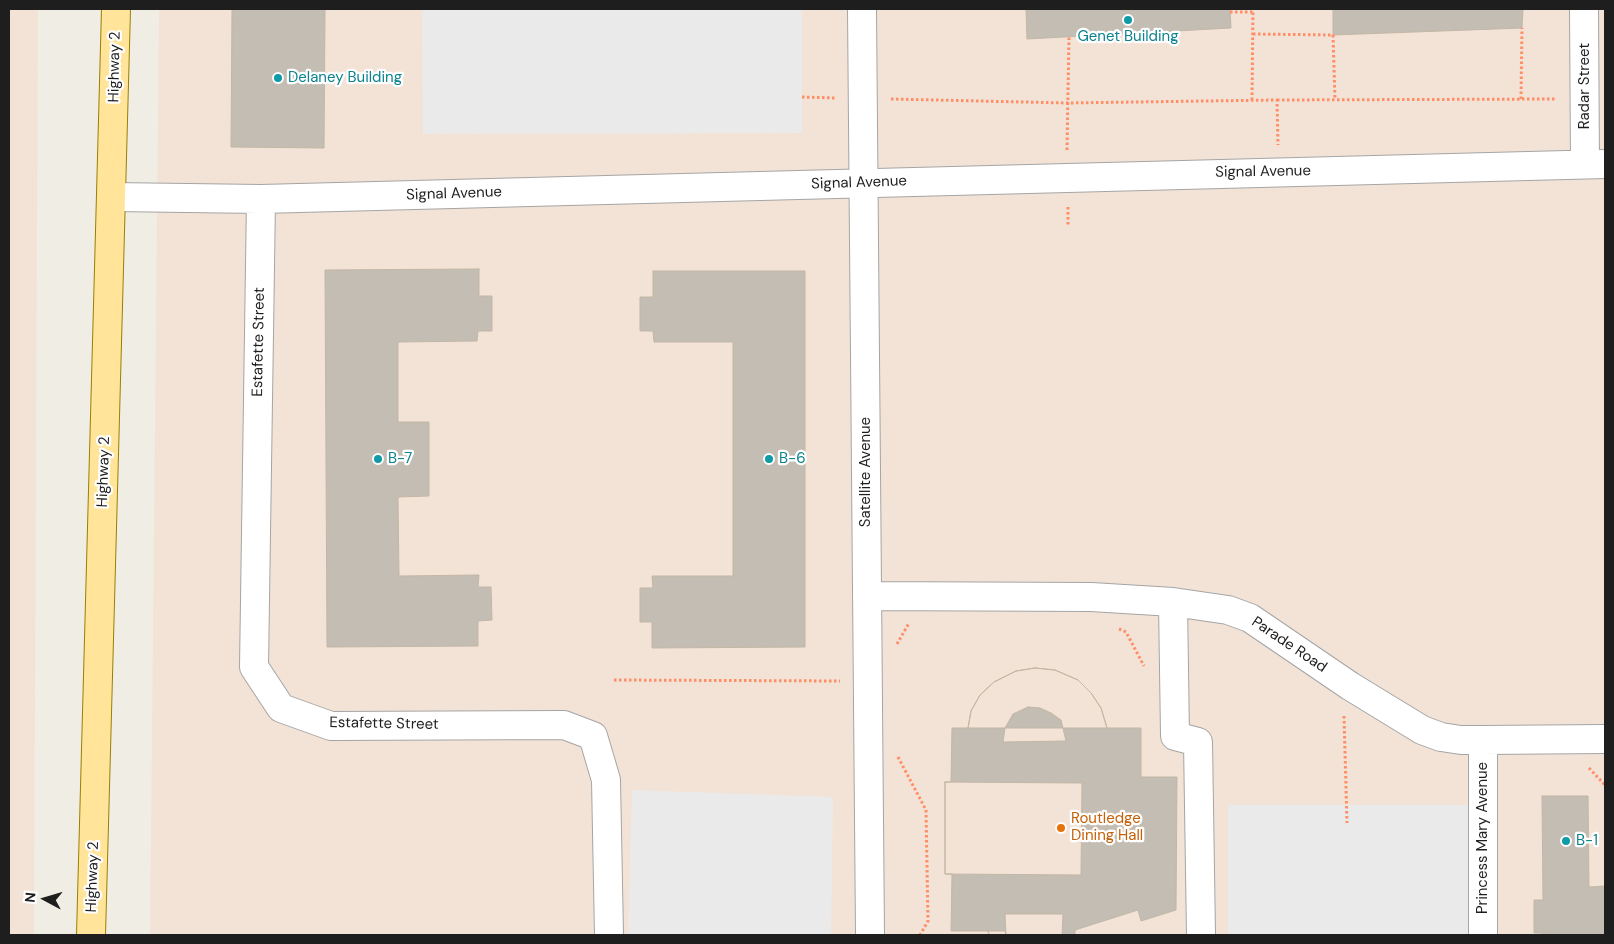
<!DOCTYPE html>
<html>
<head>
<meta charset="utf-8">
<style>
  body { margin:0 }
  #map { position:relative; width:1614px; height:944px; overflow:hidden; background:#f0eee4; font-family:"DM Sans",sans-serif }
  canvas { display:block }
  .frame { position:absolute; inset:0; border:10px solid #1e1e1e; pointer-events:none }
  .north { position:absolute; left:20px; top:874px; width:50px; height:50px; -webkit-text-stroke:4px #fff; paint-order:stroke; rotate:276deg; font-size:14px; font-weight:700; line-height:20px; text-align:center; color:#1e1e1e }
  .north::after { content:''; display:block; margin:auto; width:18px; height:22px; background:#1e1e1e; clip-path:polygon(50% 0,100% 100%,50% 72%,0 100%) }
</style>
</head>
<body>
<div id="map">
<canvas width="1614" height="944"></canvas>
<div class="frame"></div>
<div class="north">N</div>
</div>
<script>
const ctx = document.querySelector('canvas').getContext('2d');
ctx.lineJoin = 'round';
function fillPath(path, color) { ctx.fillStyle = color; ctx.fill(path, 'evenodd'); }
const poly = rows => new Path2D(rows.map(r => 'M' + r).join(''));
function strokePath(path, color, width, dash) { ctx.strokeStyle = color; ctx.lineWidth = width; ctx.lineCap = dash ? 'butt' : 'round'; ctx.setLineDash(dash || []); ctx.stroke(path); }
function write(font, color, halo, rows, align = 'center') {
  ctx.font = font + ' "DM Sans",sans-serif'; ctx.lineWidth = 4.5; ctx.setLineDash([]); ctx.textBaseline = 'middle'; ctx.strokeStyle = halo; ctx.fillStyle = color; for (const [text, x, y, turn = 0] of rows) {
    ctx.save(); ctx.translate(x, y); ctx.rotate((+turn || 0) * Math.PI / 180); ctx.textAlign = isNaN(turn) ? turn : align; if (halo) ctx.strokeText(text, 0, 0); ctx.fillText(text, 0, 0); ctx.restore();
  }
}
fillPath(poly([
  [9,9,38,9,34,935,9,935],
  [159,9,1605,9,1605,935,150,935]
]), '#f3e3d6');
fillPath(poly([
  [422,9,802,9,802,133,423,134],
  [632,790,833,797,831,935,628,935],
  [1228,805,1483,805,1483,935,1228,935]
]), '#eaeaea');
const building = poly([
  [232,9,325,9,324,148,231,147,232,9],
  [1026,9,1230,9,1231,28,1027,39,1026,9],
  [1333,9,1523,9,1522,28,1333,35,1333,9],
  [479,269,479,296,492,296,492,331,478,331,477,341,398,342,398,422,429,422,429,496,398,497,399,576,479,575,478,587,491,587,492,620,478,621,478,646,327,647,325,270,479,269],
  [653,271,805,271,805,647,652,648,652,622,640,622,640,588,653,588,652,576,733,576,733,342,654,342,653,331,640,331,640,297,653,297,653,271],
  [1035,668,1055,670,1078,680,1091,693,1101,708,1107,728,1141,728,1141,777,1177,777,1176,910,1141,921,1138,910,1075,930,1075,935,989,935,988,931,951,931,952,874,945,874,945,782,951,782,952,728,968,728,971,711,980,695,994,682,1016,671,1035,668],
  [1035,668,1055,670,1078,680,1091,693,1101,708,1107,728,968,728,971,711,980,695,994,682,1016,671,1035,668],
  [1028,707,1040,708,1051,713,1061,720,1066,741,1003,742,1005,728,1013,714,1028,707],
  [945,782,1082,783,1081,875,945,874,945,782],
  [1542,796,1588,796,1589,887,1605,886,1605,935,1542,935,1542,933,1534,933,1534,900,1543,900,1542,796],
  [1005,914,1063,914,1062,935,1006,935,1005,914],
  [988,931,1005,931,1006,935,989,935,988,931]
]);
fillPath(building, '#c4bdb3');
strokePath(building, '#c3b7a5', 1);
const minor = poly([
  [862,9,870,935],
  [1584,9,1585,164],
  [112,197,261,199,1605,164],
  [261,199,254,667,281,708,331,726,564,725,593,736,606,780,609,935],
  [867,596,1091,597,1173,602,1228,610,1250,618,1350,686,1422,730,1441,737,1461,740,1483,740,1605,739],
  [1173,602,1175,736,1198,742,1201,935],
  [1483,740,1483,935]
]);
const major = poly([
  [91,935,116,9]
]);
strokePath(minor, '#a5a5a5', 30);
strokePath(major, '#997f00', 30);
strokePath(poly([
  [1230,12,1253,12],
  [1253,34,1333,35,1335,100],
  [802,97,835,98],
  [891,99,1067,103,1277,100,1278,145],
  [1521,99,1522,28],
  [1252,100,1253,9],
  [1277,100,1556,99],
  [1067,150,1069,36],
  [1068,207,1068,226],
  [1119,629,1126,632,1144,666],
  [897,644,909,623],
  [614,680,840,681],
  [1344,716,1347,823],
  [898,757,926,810,928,921,920,935],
  [1589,768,1605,785]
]), '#ff8e66', 3, [2.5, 2.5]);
strokePath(minor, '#fff', 28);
strokePath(major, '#ffe49a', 28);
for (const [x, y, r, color] of [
  [1128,20,5,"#0f9aa8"],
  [278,78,5,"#0f9aa8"],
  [378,459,5,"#0f9aa8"],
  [769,459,5,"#0f9aa8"],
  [1061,828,5,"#e8710a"],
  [1566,841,5,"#0f9aa8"]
]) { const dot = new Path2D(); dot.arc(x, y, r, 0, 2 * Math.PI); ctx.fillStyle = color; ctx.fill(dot); strokePath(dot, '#fff', 2); }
write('15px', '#0d838f', '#fff', [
  ["Genet Building",1128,37,"center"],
  ["Delaney Building",288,78],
  ["B-7",388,459],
  ["B-6",779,459],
  ["B-1",1576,841]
], 'left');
write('15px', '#1e1e1e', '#fff', [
  ["Highway 2",115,67,-89],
  ["Radar Street",1585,86,-90],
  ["Signal Avenue",1263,172,-1],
  ["Signal Avenue",859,183,-2],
  ["Signal Avenue",454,194,-2],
  ["Estafette Street",259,342,-89],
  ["Highway 2",104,472,-88],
  ["Satellite Avenue",866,472,-90],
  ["Parade Road",1289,645,34],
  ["Estafette Street",384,724,1],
  ["Princess Mary Avenue",1483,838,-90],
  ["Highway 2",93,877,-88]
]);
write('15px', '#c56008', '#fff', [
  ["Routledge",1071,819],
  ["Dining Hall",1071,836]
], 'left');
</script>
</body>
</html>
